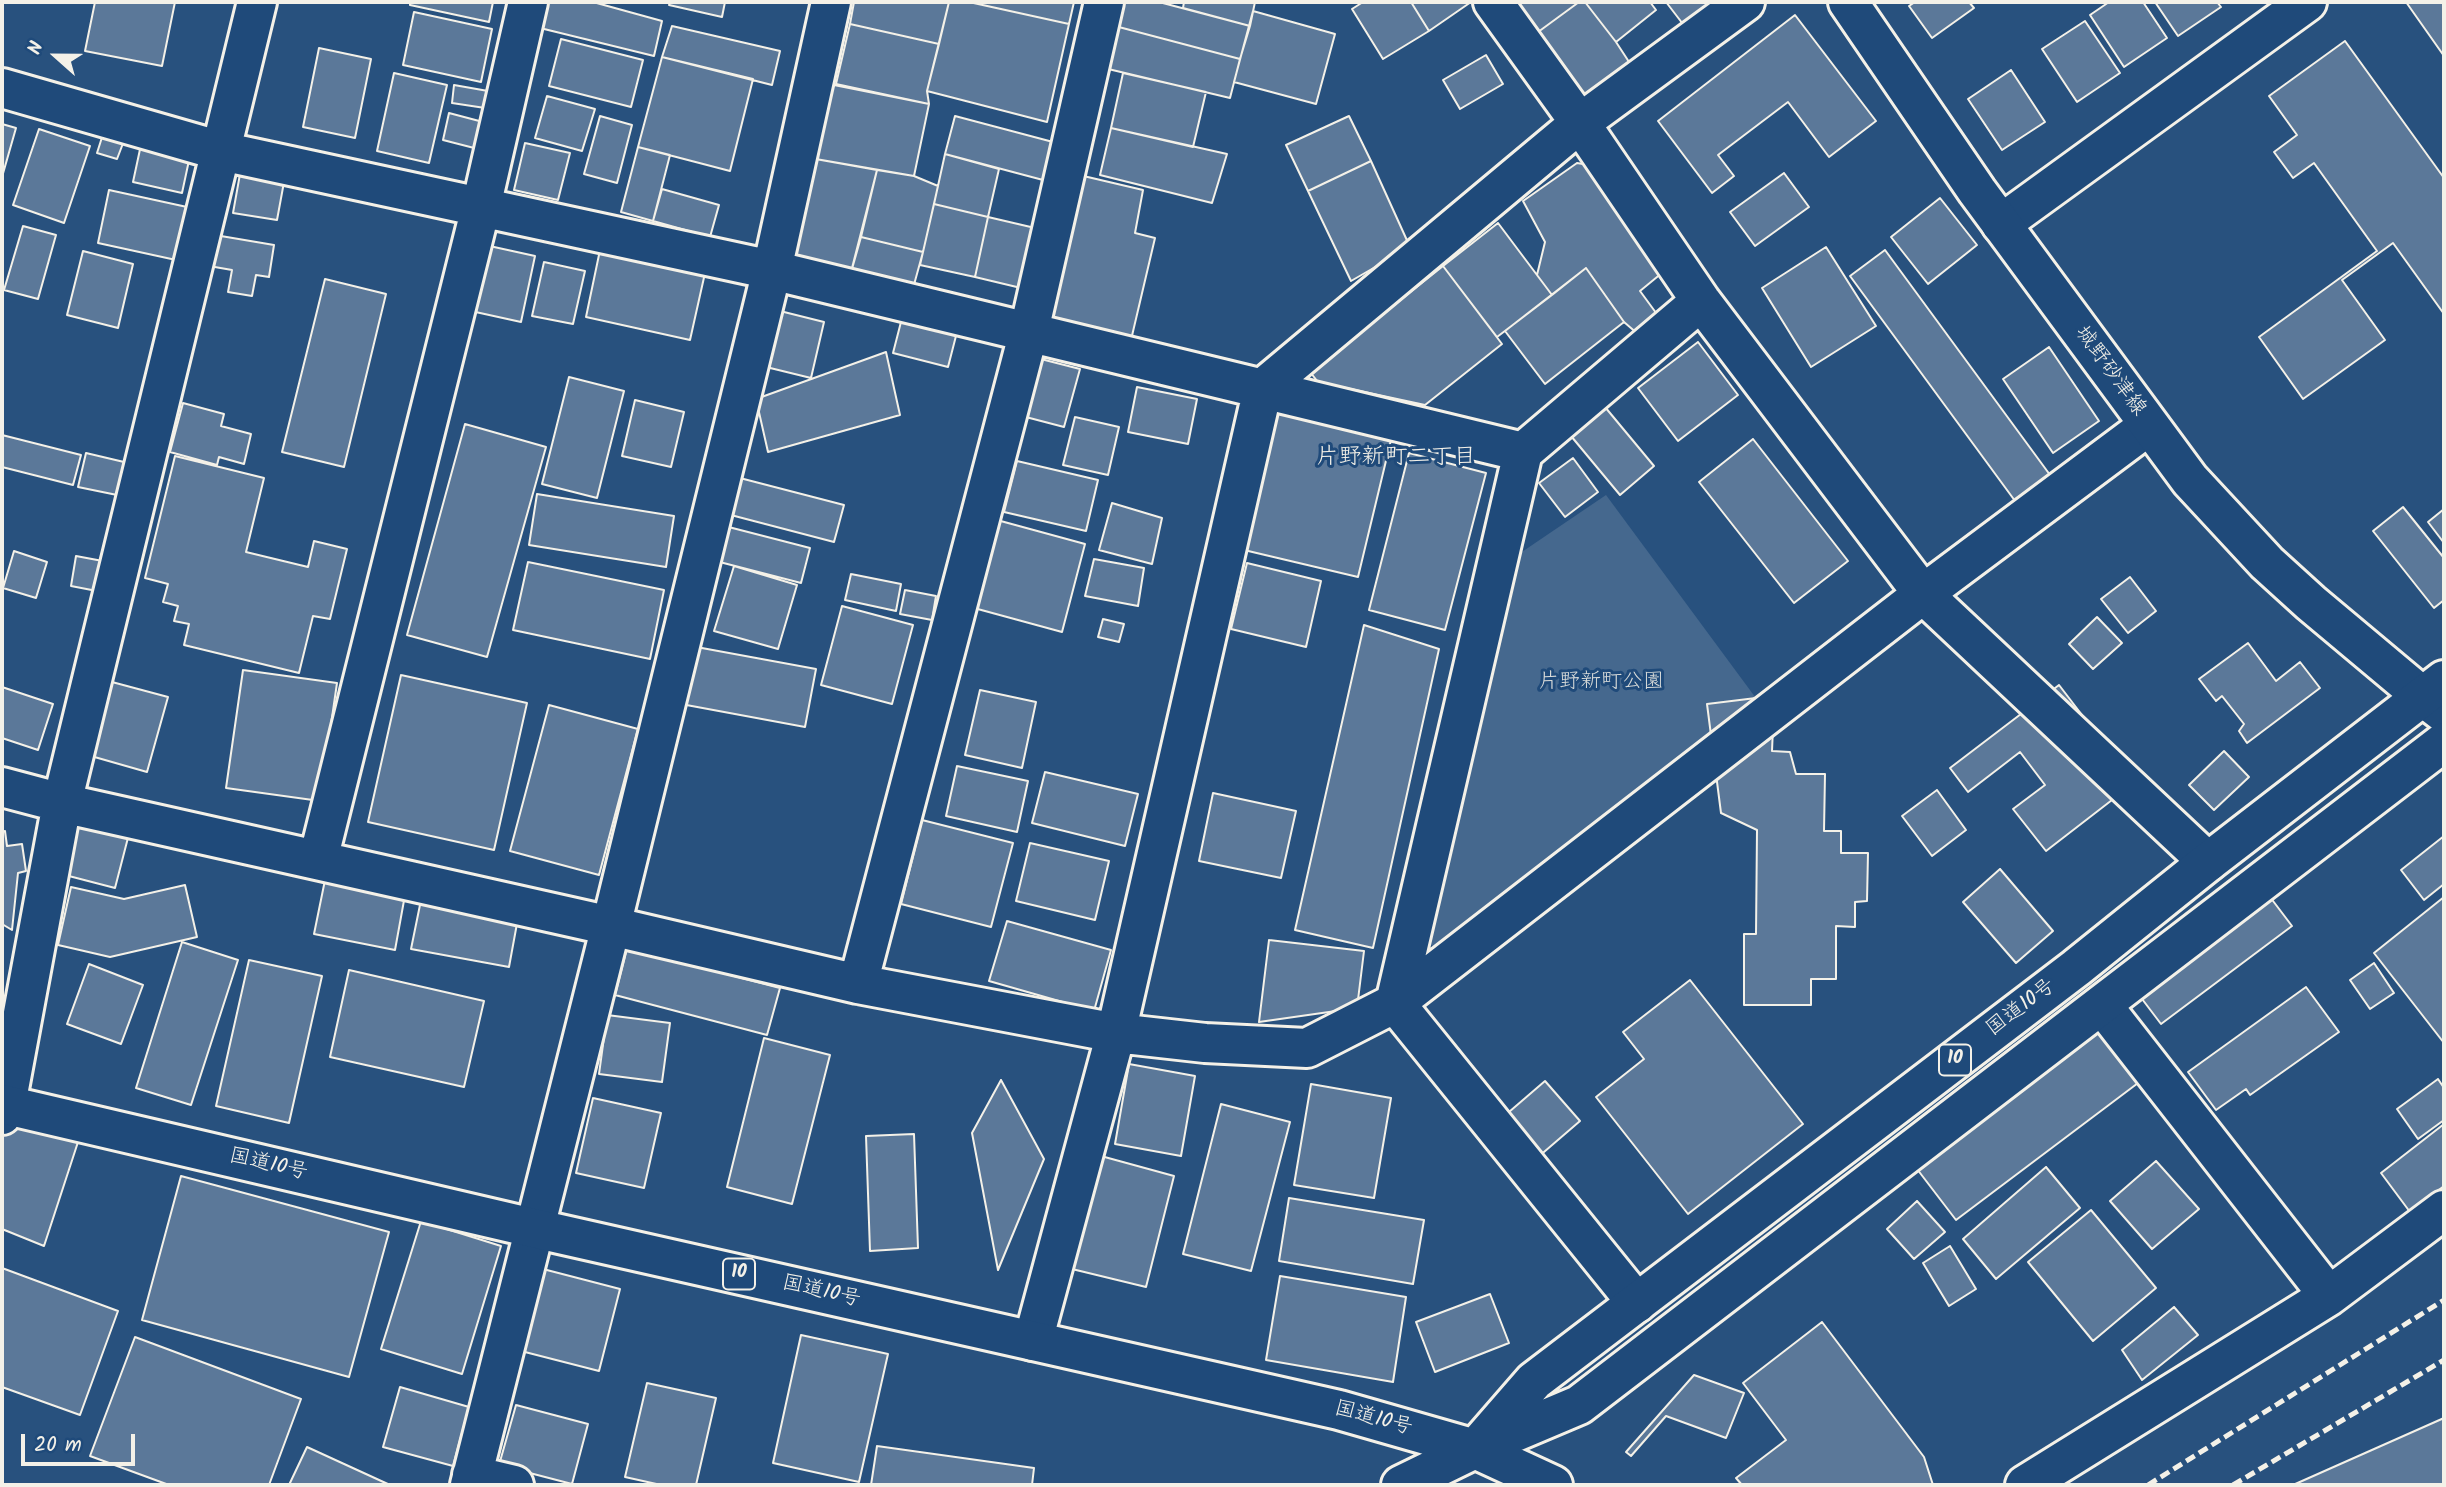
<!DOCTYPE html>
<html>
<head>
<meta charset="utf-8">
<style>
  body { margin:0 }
  #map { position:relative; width:2446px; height:1487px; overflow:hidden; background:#28517e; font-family:Kalam,sans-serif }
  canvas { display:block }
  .frame { position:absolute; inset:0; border:4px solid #f4f1e8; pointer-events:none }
  .north { position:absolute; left:21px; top:21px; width:70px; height:70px; -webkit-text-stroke:5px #1f4a7a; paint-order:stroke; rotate:291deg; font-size:19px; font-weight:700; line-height:28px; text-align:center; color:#f4f1e8 }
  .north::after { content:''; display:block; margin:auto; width:24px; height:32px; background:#f4f1e8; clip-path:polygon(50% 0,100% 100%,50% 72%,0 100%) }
  .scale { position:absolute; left:21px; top:1434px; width:114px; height:32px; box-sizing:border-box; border:4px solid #f4f1e8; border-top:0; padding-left:9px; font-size:21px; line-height:24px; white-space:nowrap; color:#f4f1e8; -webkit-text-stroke:5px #1f4a7a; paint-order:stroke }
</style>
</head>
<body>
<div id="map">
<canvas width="2446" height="1487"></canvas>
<div class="frame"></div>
<div class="north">N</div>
<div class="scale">20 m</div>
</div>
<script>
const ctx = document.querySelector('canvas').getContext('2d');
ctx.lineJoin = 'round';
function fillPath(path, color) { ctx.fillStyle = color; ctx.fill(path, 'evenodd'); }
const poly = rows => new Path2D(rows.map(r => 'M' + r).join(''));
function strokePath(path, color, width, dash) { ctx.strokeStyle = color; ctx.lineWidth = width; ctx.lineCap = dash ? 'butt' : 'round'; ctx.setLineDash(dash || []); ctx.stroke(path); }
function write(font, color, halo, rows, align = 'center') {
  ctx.font = font + ' Kalam,"Klee One",sans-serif'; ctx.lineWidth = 6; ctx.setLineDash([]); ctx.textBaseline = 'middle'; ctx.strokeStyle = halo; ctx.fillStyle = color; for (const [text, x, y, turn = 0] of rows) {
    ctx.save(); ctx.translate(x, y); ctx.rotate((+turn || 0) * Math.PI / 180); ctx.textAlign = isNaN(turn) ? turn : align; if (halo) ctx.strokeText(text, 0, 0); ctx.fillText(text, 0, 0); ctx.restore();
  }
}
fillPath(poly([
  [1606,495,1761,705,1440,951,1421,938,1513,558]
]), '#45688e');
const building = poly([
  [95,2,175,2,162,66,85,51,95,2],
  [410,2,493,2,489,22,410,5,410,2],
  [547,2,593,2,662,21,654,56,540,28,547,2],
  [670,2,725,2,722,17,669,5,670,2],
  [854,2,949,2,939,44,850,24,854,2],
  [949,2,969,2,1069,24,1047,122,927,91,949,2],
  [969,2,1074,2,1069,24,969,2],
  [1122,2,1159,2,1250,26,1240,59,1115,26,1122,2],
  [1184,2,1255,2,1250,26,1183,8,1184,2],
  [1363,2,1411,2,1429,31,1383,59,1352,9,1363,2],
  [1411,2,1471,2,1429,31,1411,2],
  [1511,2,1579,2,1534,35,1511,2],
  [1579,2,1585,2,1616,42,1633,68,1583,99,1534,35,1579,2],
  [1585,2,1650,2,1656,10,1616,42,1585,2],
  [1666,2,1719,2,1686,28,1666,2],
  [1915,2,1969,2,1974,8,1932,38,1909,6,1915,2],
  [2109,2,2143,2,2167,38,2124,67,2090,15,2109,2],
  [2155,2,2217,2,2221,7,2178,36,2155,2],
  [2406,2,2444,2,2444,56,2406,2],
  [1253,11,1335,34,1316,104,1234,82,1253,11],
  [414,12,492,29,481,82,403,65,414,12],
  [1795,15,1876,121,1829,157,1788,102,1718,155,1734,176,1712,193,1658,121,1795,15],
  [2085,21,2120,73,2077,102,2042,49,2085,21],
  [850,24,939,44,927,91,929,104,836,84,850,24],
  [672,26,780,51,772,85,662,57,672,26],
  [1115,26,1240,59,1230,98,1104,68,1115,26],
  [561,39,643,60,631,107,549,86,561,39],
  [2345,41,2444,178,2444,314,2393,243,2342,280,2385,340,2303,399,2259,337,2377,251,2314,163,2293,178,2274,152,2297,135,2269,96,2345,41],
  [319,48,371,59,355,138,303,127,319,48],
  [1486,55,1503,84,1460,109,1443,80,1486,55],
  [662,57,753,79,730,171,638,147,662,57],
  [2011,70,2045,122,2002,150,1968,99,2011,70],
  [394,73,447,85,429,163,377,151,394,73],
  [1123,73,1206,92,1193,147,1111,128,1123,73],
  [824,83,929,104,914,176,810,158,824,83],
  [454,85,488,91,485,108,452,103,454,85],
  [547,96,595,109,582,151,535,138,547,96],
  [449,113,483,122,478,149,443,140,449,113],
  [600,116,632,125,617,183,584,174,600,116],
  [955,116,1053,142,1043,180,945,154,955,116],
  [1349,116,1371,161,1308,191,1286,145,1349,116],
  [2,124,16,128,2,177,2,124],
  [1111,128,1227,154,1212,203,1100,175,1111,128],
  [39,129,90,146,64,223,13,205,39,129],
  [104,131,127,133,117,159,97,153,104,131],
  [142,140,191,151,182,193,133,182,142,140],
  [525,143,570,153,558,200,514,190,525,143],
  [638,147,670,155,653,221,621,212,638,147],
  [945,154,999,169,988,217,934,204,945,154],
  [810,158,877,170,850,276,788,262,810,158],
  [1371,161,1410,247,1351,281,1308,191,1371,161],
  [1577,163,1595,166,1668,268,1640,291,1662,321,1639,335,1624,322,1586,268,1552,295,1537,275,1545,242,1523,201,1577,163],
  [877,170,914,176,938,186,923,252,861,237,877,170],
  [1784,173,1809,207,1755,246,1730,212,1784,173],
  [240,174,284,182,277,220,233,213,240,174],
  [1075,174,1143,190,1135,233,1155,238,1131,340,1056,325,1050,317,1075,174],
  [662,189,719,205,710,237,653,221,662,189],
  [109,190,187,207,176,260,98,243,109,190],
  [1940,198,1977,245,1928,284,1891,237,1940,198],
  [934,204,988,217,975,277,920,265,934,204],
  [988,217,1035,228,1021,288,975,277,988,217],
  [1498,223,1552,295,1497,337,1443,266,1498,223],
  [23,226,56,235,38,299,4,290,23,226],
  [215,235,274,245,269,277,256,275,252,296,228,292,232,270,209,266,215,235],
  [861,237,923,252,912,292,850,276,861,237],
  [485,245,535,256,521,322,471,311,485,245],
  [1826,247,1876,326,1811,367,1762,288,1826,247],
  [600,250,705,273,690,340,586,317,600,250],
  [1885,250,2053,479,2018,505,1850,276,1885,250],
  [83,251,133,264,118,328,67,315,83,251],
  [544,262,585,271,573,324,532,316,544,262],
  [1443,266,1502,344,1425,405,1318,382,1310,372,1443,266],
  [1586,268,1624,322,1545,384,1505,331,1586,268],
  [325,279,386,294,344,467,282,452,325,279],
  [776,310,824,322,811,378,762,366,776,310],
  [902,318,957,332,948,367,893,353,902,318],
  [1698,342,1738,395,1678,441,1638,388,1698,342],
  [2049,347,2099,421,2053,453,2003,379,2049,347],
  [886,352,900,415,768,452,756,399,886,352],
  [1037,358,1080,369,1064,427,1022,416,1037,358],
  [569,377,624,391,597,498,542,484,569,377],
  [1137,387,1197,399,1188,444,1128,432,1137,387],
  [635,400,684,412,671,467,622,456,635,400],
  [183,403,224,414,221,426,251,434,244,464,219,457,217,465,170,452,183,403],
  [1605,407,1654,466,1620,495,1571,436,1605,407],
  [1277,413,1391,440,1358,577,1244,550,1277,413],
  [1075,417,1119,427,1108,475,1063,465,1075,417],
  [465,424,546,447,487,657,407,635,465,424],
  [2,435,81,455,73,485,2,467,2,435],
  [1753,439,1848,561,1794,603,1699,482,1753,439],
  [86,453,124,462,117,495,78,487,86,453],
  [1409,453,1486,473,1445,630,1369,610,1409,453],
  [175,456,264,478,246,552,308,567,314,541,347,549,330,619,313,616,299,673,184,645,189,624,174,621,178,606,163,602,168,584,145,578,175,456],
  [1573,458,1598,492,1565,517,1539,483,1573,458],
  [1017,461,1098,480,1086,531,1004,512,1017,461],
  [736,477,844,505,834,542,727,514,736,477],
  [537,494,674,516,666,567,529,545,537,494],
  [1112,503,1162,518,1152,564,1099,550,1112,503],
  [2403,507,2444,558,2444,600,2434,608,2373,531,2403,507],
  [2444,509,2444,543,2428,522,2444,509],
  [997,520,1085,544,1062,632,974,608,997,520],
  [717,524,810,548,801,583,708,559,717,524],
  [14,551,47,562,36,598,3,588,14,551],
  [76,556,108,562,102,592,71,586,76,556],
  [1094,559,1144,568,1138,606,1085,596,1094,559],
  [528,562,664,590,650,659,513,630,528,562],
  [1247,563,1321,581,1306,647,1231,629,1247,563],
  [734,566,797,585,778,649,714,631,734,566],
  [851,574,901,584,896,611,845,600,851,574],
  [2130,577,2156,611,2128,633,2101,599,2130,577],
  [905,590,936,596,932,620,900,614,905,590],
  [842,606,913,625,892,704,821,685,842,606],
  [2097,617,2122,643,2093,669,2069,644,2097,617],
  [1103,619,1124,624,1119,642,1098,637,1103,619],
  [1364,625,1439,649,1373,948,1295,930,1364,625],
  [2248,643,2276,681,2300,662,2320,688,2247,743,2239,731,2244,724,2222,696,2216,701,2199,679,2248,643],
  [691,646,816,669,805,727,681,704,691,646],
  [243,670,337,683,320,801,226,788,243,670],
  [401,675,527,703,494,850,368,822,401,675],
  [112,682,168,697,147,772,91,756,112,682],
  [2059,685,2134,783,2046,851,2013,809,2045,785,2020,752,1968,792,1950,768,2059,685],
  [2,687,53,704,38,750,2,738,2,687],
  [980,690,1036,702,1022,768,965,755,980,690],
  [1756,698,1748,715,1773,727,1772,751,1790,752,1796,774,1825,774,1824,831,1841,831,1841,853,1868,853,1867,901,1855,902,1855,927,1836,926,1836,979,1811,979,1811,1005,1744,1005,1744,934,1756,934,1757,830,1721,813,1707,704,1756,698],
  [549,705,638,729,599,875,510,851,549,705],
  [2224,751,2249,777,2214,810,2189,785,2224,751],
  [957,766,1028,781,1017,832,946,816,957,766],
  [1045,772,1138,794,1125,846,1032,823,1045,772],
  [1937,790,1966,830,1932,856,1902,816,1937,790],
  [1213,793,1296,811,1281,878,1199,861,1213,793],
  [80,817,130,830,115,888,65,875,80,817],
  [922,820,1013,843,991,927,901,904,922,820],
  [5,831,7,846,22,844,26,871,18,873,12,930,2,924,2,832,5,831],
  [2444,836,2444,884,2424,900,2401,870,2444,836],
  [1030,843,1109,861,1095,920,1016,901,1030,843],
  [2000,869,2053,931,2016,963,1963,902,2000,869],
  [325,880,405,895,395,950,314,934,325,880],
  [185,885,197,937,110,957,58,945,71,887,124,899,185,885],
  [2267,893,2292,926,2161,1024,2136,991,2267,893],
  [2444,897,2444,1043,2374,953,2444,897],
  [421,900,518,918,509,967,411,949,421,900],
  [1007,921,1111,950,1094,1011,989,981,1007,921],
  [1269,940,1364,951,1357,1008,1259,1022,1269,940],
  [182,942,238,960,191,1105,136,1088,182,942],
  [627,948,780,988,767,1035,615,995,627,948],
  [249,960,322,976,289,1123,216,1106,249,960],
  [2374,963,2394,993,2370,1009,2350,980,2374,963],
  [89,964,143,985,121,1044,67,1024,89,964],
  [349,970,484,1001,464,1087,330,1057,349,970],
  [1690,980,1803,1124,1688,1214,1596,1097,1644,1059,1623,1032,1690,980],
  [2306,987,2339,1032,2250,1095,2246,1089,2216,1110,2188,1072,2306,987],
  [607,1015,670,1023,662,1082,599,1074,607,1015],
  [2107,1025,2146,1077,1956,1220,1917,1169,2107,1025],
  [764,1038,830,1055,792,1204,727,1187,764,1038],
  [1129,1064,1195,1076,1181,1156,1115,1144,1129,1064],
  [2438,1079,2444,1088,2444,1120,2418,1139,2397,1109,2438,1079],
  [1001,1080,1044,1159,998,1270,972,1133,1001,1080],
  [1545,1081,1580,1121,1537,1158,1502,1118,1545,1081],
  [1311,1084,1391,1098,1374,1198,1294,1185,1311,1084],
  [593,1098,661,1113,644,1188,576,1173,593,1098],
  [1221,1104,1290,1122,1251,1271,1183,1254,1221,1104],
  [8,1117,78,1142,44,1246,2,1229,2,1134,8,1117],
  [2444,1124,2444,1186,2410,1212,2381,1173,2444,1124],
  [914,1134,918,1248,870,1251,866,1136,914,1134],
  [1101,1156,1174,1176,1146,1287,1072,1269,1101,1156],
  [2156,1161,2199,1209,2152,1249,2110,1201,2156,1161],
  [2046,1167,2080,1208,1996,1279,1963,1239,2046,1167],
  [181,1176,389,1232,349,1377,142,1320,181,1176],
  [1289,1198,1424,1220,1413,1284,1279,1261,1289,1198],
  [1917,1201,1945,1232,1914,1259,1887,1229,1917,1201],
  [2091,1210,2156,1288,2093,1341,2028,1262,2091,1210],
  [421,1221,501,1246,462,1374,381,1349,421,1221],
  [1950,1246,1976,1289,1949,1306,1923,1263,1950,1246],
  [2,1268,118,1311,80,1415,2,1387,2,1268],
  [543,1269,620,1289,599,1371,521,1351,543,1269],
  [1280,1276,1406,1297,1393,1382,1266,1360,1280,1276],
  [1490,1294,1509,1343,1435,1372,1416,1322,1490,1294],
  [2174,1307,2198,1335,2142,1380,2122,1350,2174,1307],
  [1822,1322,1924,1457,1933,1485,1742,1485,1736,1478,1786,1440,1743,1383,1822,1322],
  [801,1335,888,1354,859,1482,773,1463,801,1335],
  [135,1337,301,1399,269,1485,169,1485,90,1456,135,1337],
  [1694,1375,1744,1393,1726,1438,1666,1416,1631,1456,1626,1452,1694,1375],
  [647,1383,716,1398,696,1485,661,1485,625,1477,647,1383],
  [400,1387,469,1407,453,1466,383,1447,400,1387],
  [516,1405,588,1424,572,1484,499,1465,516,1405],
  [2444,1418,2444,1485,2293,1485,2444,1418],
  [877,1446,1034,1468,1032,1485,871,1485,877,1446],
  [307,1447,390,1485,289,1485,307,1447]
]);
fillPath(building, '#5b7899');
strokePath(building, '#f4f1e8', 2);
const minor = poly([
  [1493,2,1580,123,1701,301,1923,594,2208,862],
  [2,88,221,151,772,270,1523,452],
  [2001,224,2307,2],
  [2422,696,2444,713],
  [2,787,62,803,611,926,858,984,1116,1033,1205,1043,1307,1048,1395,1003,1923,594,2148,426],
  [318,860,481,207,528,2],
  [858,984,1029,331,1104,2],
  [1395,1003,1523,452,1701,301],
  [1395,1003,1637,1303],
  [2102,1005,2329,1296,2444,1210],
  [2,1115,6,1105,62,803,257,2],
  [1033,1341,1116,1033,1263,388,1580,123,1745,2],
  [472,1475,514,1485],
  [470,1485,611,926,772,270,831,2],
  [2025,1485,2329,1296]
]);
const major = poly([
  [1848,2,1977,191,2190,480,2267,563,2311,603,2422,696]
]);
const highway = poly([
  [2,1104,533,1228,1339,1410,1475,1449,1553,1485],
  [1481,1442,1534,1381,2076,968,2208,862,2444,680],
  [1401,1485,1475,1449,1579,1405,2444,742]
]);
strokePath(minor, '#f4f1e8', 44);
strokePath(major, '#f4f1e8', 44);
strokePath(highway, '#f4f1e8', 44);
strokePath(minor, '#1f4a7a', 38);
strokePath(major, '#1f4a7a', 38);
strokePath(highway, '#1f4a7a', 38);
strokePath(poly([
  [2148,1485,2444,1300],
  [2233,1485,2444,1360]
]), '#f4f1e8', 5, [10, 5]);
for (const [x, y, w] of [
  [1955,1060,32],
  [739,1274,32]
]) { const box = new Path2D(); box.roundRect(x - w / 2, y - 15.5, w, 31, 5); ctx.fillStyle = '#1f4a7a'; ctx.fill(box); strokePath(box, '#f4f1e8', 2); }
write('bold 19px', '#f4f1e8', null, [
  ["10",1955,1060],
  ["10",739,1274]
]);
write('21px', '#f4f1e8', '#1f4a7a', [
  ["城野砂津線",2109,372,54],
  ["国道10号",2022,1009,-37],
  ["国道10号",268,1166,13],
  ["国道10号",821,1293,13],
  ["国道10号",1373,1420,15]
]);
write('21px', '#dadcda', '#1f4a7a', [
  ["片野新町公園",1601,683]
]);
write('23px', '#f4f1e8', '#1f4a7a', [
  ["片野新町二丁目",1396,459]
]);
</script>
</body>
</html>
